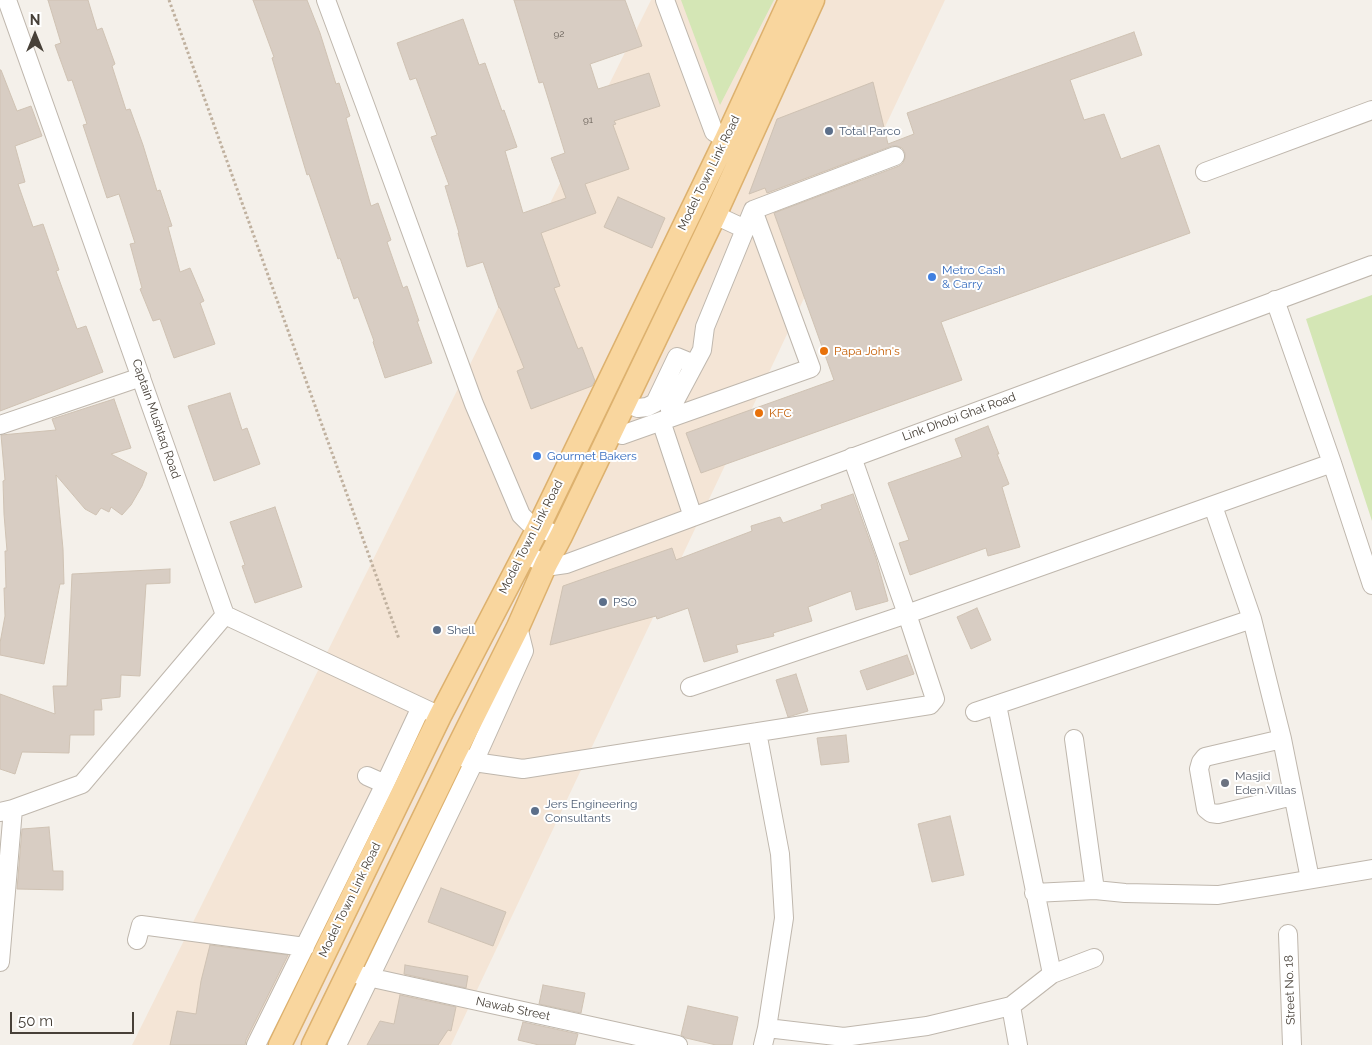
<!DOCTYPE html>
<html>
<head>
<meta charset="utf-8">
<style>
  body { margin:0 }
  #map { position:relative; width:1372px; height:1045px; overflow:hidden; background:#f4f0ea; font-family:Raleway,sans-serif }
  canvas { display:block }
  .north { position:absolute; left:10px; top:10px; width:50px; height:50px; -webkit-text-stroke:4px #fff; paint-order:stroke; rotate:0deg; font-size:14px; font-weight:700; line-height:20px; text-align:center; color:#474038 }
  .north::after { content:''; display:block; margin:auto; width:18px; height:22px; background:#474038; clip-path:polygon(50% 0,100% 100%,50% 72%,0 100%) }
  .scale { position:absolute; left:10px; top:1012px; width:124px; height:22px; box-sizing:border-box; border:2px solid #474038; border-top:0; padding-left:6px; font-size:15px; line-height:18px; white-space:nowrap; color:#474038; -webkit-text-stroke:4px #fff; paint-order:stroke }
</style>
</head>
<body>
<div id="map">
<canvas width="1372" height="1045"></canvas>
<div class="north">N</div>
<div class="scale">50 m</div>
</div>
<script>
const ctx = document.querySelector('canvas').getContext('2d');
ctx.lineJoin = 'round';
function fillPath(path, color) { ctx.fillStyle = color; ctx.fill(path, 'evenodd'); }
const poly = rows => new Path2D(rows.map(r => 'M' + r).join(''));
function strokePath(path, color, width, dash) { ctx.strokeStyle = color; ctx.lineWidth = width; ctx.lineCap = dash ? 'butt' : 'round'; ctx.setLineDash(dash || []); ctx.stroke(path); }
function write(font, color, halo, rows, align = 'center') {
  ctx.font = font + ' Raleway,sans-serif'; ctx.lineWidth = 4; ctx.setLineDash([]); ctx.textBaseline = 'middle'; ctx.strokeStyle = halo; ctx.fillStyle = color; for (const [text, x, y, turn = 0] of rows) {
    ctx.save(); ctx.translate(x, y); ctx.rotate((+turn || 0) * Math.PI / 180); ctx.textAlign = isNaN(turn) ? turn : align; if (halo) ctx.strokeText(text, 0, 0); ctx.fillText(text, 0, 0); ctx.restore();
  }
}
fillPath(poly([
  [651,0,945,0,451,1045,132,1045]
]), '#f4e5d6');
fillPath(poly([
  [681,0,774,0,720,105],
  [1372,295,1372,521,1306,319]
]), '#d4e6b5');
const building = poly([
  [48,0,88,0,97,30,102,28,115,64,112,66,126,110,130,109,143,145,157,191,160,190,172,226,168,227,180,272,190,268,204,301,200,303,215,344,174,358,160,319,153,321,140,289,142,288,130,244,135,243,119,194,107,198,83,125,87,124,72,80,68,81,55,45,61,43,48,0],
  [253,0,307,0,320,33,336,84,339,83,350,116,346,118,371,206,378,203,391,240,387,242,403,288,407,286,419,321,417,321,432,363,385,378,373,342,374,341,358,297,354,299,340,258,338,259,309,174,307,175,272,58,274,57,253,0],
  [514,0,625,0,642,46,590,64,598,89,649,73,660,106,614,121,616,124,613,125,629,169,585,184,596,213,541,233,560,286,554,288,578,349,582,347,595,381,592,386,531,409,517,371,524,368,500,308,499,308,483,262,467,267,458,233,459,233,445,186,449,185,431,137,437,135,416,78,410,80,397,43,463,19,479,65,485,63,502,111,504,110,517,147,505,151,523,213,566,198,551,158,565,153,543,82,539,83,514,0],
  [1134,32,1142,55,1070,80,1084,120,1104,114,1121,159,1159,145,1190,233,941,322,962,380,701,473,686,433,834,380,774,213,899,166,903,163,905,158,905,153,902,148,897,146,892,146,767,193,765,188,749,194,777,119,873,82,888,144,914,134,907,113,1134,32],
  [0,70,1,70,17,111,31,106,42,136,15,146,25,182,18,184,33,227,43,224,59,270,56,271,77,329,86,326,103,372,0,411,0,70],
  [618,197,665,218,652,248,604,227,618,197],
  [230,393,242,430,247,428,260,464,214,481,188,406,230,393],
  [114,399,131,448,111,454,147,473,142,486,131,505,122,515,111,507,109,512,101,508,96,515,85,509,56,475,63,549,64,584,60,584,44,664,0,655,0,643,5,616,4,588,6,588,5,551,7,551,4,514,3,481,5,480,1,435,56,430,52,419,114,399],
  [988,426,999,454,997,454,1009,484,1002,487,1020,547,988,556,986,548,910,575,899,543,909,540,888,483,962,457,955,439,988,426],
  [853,494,876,558,888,601,856,610,851,591,808,607,812,621,773,633,774,636,736,645,738,652,704,662,688,608,657,619,656,616,550,645,563,586,672,548,676,560,752,531,751,526,780,517,783,523,822,509,821,505,853,494],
  [275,507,302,587,255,603,242,566,245,565,230,522,275,507],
  [170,569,170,583,146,584,140,676,121,675,120,697,101,699,102,710,94,710,94,735,70,735,69,753,22,752,15,774,0,769,0,694,55,714,53,686,67,686,72,574,170,569],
  [977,608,991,640,971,649,957,617,977,608],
  [907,655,914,674,867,690,860,671,907,655],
  [796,674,808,711,788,717,776,680,796,674],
  [846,735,849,762,821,765,817,738,846,735],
  [950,816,964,875,932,882,918,824,950,816],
  [49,827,53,871,63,871,63,890,17,889,22,829,49,827],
  [441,888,506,912,493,946,428,922,441,888],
  [210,945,288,955,246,1040,245,1045,170,1045,177,1011,196,1014,201,981,210,945],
  [405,965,468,976,466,988,404,974,405,965],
  [543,985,585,993,581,1013,539,1004,543,985],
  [400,995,456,1007,451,1031,448,1030,438,1045,367,1045,380,1021,394,1024,400,995],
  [688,1006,738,1017,732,1045,716,1045,686,1038,681,1035,688,1006],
  [523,1022,578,1034,575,1045,539,1045,518,1040,523,1022]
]);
fillPath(building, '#d8cdc3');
strokePath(building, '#cfc2b3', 1);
const minor = poly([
  [7,0,225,615,440,716],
  [326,0,365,105,474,404,521,515,528,522,538,528,561,536],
  [665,0,714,132,726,139],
  [1205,172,1372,110],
  [715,215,745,229],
  [1275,300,1332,463,1372,585],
  [625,403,638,408,647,407,655,403,677,357,694,364],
  [672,417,670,410,702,350,705,327,753,210,895,156],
  [661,421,693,517],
  [0,425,141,377],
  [612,430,622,435,811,368,753,210],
  [852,457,907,614,1332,463],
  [1213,506,1252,619,1282,739,1310,879],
  [523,554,552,566,566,564,1372,265],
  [997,705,1052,974],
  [975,712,1252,619],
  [757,732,780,854,784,918,767,1028],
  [1074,739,1095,890],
  [1282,739,1205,757,1201,762,1199,769,1206,809,1211,813,1218,814,1293,796],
  [455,753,474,762,523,769,930,705,935,699,907,614,690,687],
  [367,776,385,784],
  [0,812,13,809,82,784,225,615],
  [1034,893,1095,890,1125,893,1218,895,1372,869],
  [1288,934,1292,1045],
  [137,940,141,925,305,947],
  [0,962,13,809],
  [359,975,678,1045],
  [1011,1006,1018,1045],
  [256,1045,385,784,421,707],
  [337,1045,474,762,524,651,518,627],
  [763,1045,767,1028,844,1037,927,1026,1011,1006,1052,974,1094,958]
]);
const major = poly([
  [280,1045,440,716,538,528,726,139,790,0],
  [313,1045,455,753,518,627,546,564,561,536,715,215,813,0]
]);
strokePath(minor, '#bfb7ad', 20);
strokePath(major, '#ddb16e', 25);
strokePath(poly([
  [169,0,399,639]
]), '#c0b19f', 3, [2.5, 2.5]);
strokePath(minor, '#fff', 18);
strokePath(major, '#f9d69e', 22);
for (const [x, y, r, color] of [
  [829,131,5,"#5c6f8a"],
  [932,277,5,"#3f7fe0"],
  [824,351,5,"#e8710a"],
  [759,413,5,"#e8710a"],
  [537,456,5,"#3f7fe0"],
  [603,602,5,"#5c6f8a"],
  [437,630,5,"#5c6f8a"],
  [1225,783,5,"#6b7280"],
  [535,811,5,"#5c6f8a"]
]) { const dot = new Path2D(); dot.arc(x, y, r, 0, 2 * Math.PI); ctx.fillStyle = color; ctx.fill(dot); strokePath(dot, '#fff', 2); }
write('10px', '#6b635b', null, [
  ["92",559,34],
  ["91",588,120]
]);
write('12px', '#4e5e75', '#fff', [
  ["Total Parco",839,131],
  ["PSO",613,602],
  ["Shell",447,630],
  ["Jers Engineering",545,804],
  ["Consultants",545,818]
], 'left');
write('12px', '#474038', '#fff', [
  ["Model Town Link Road",709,173,-64],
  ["Link Dhobi Ghat Road",959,417,-20],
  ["Captain Mushtaq Road",156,419,71],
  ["Model Town Link Road",531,537,-63],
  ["Model Town Link Road",350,900,-64],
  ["Street No. 18",1290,990,-92],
  ["Nawab Street",513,1009,12]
]);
write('12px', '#366cbe', '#fff', [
  ["Metro Cash",942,270],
  ["& Carry",942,284],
  ["Gourmet Bakers",547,456]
], 'left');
write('12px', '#c56008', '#fff', [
  ["Papa John's",834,351],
  ["KFC",769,413]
], 'left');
write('12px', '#5b616d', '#fff', [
  ["Masjid",1235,776],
  ["Eden Villas",1235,790]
], 'left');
</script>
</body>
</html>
